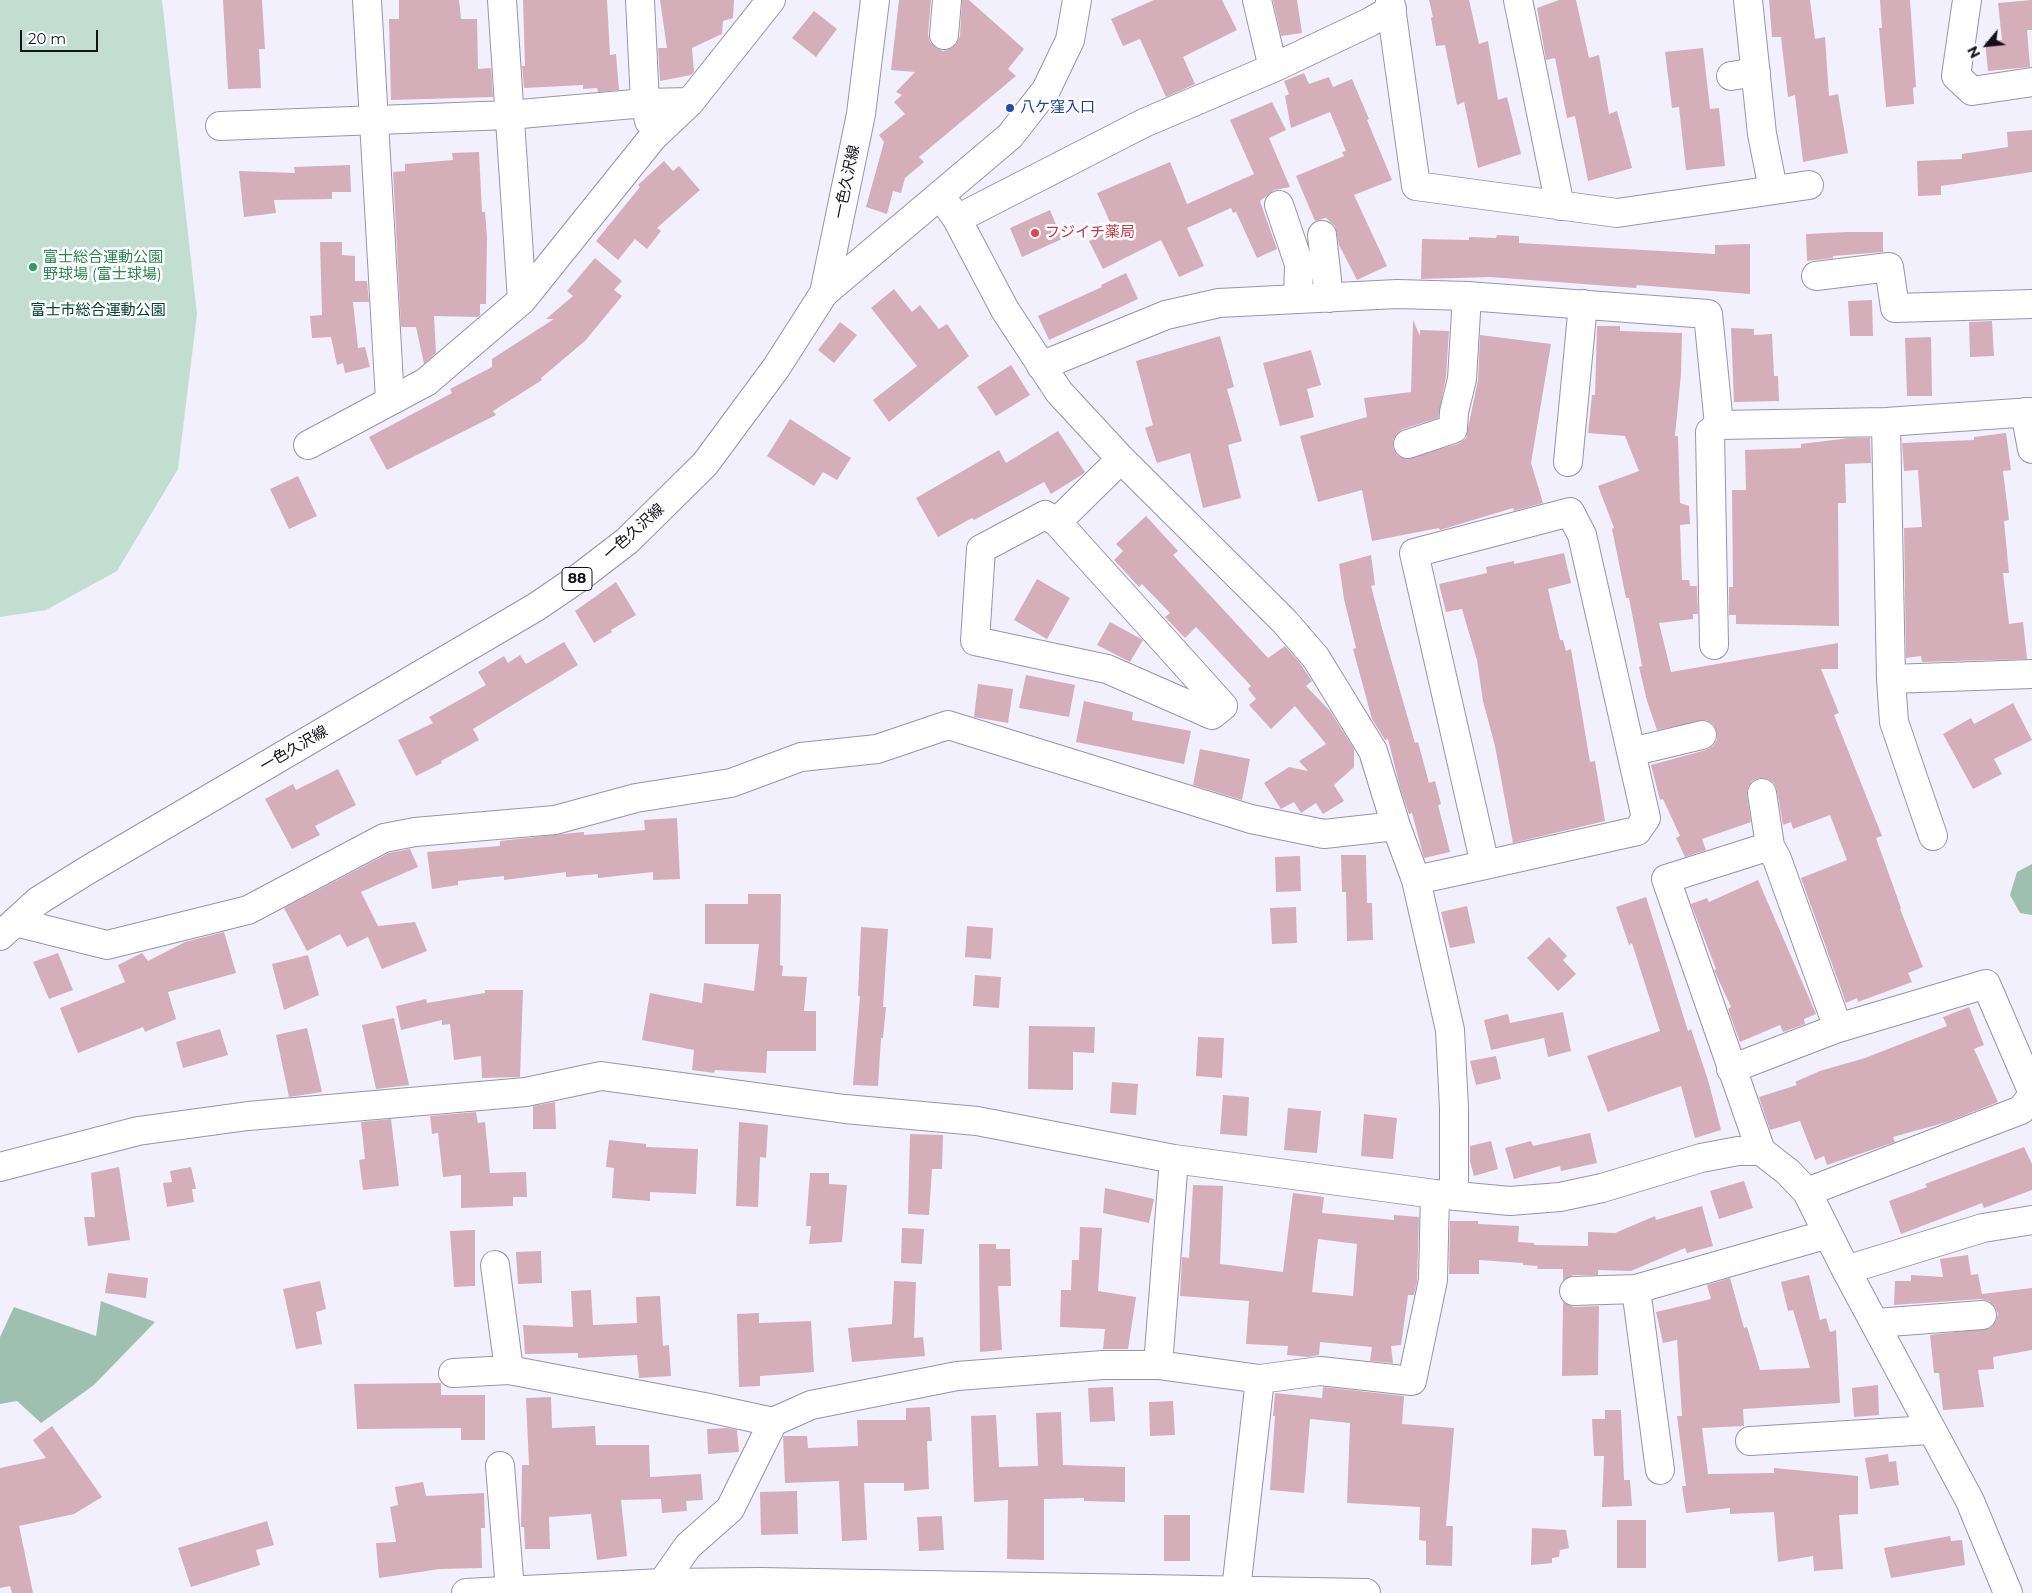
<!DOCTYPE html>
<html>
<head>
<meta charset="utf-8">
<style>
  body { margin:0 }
  #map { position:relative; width:2032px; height:1593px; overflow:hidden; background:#f3f0fe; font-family:Montserrat,sans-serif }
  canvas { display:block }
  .north { position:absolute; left:1962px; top:20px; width:50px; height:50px; -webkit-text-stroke:4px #fff; paint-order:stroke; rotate:242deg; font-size:14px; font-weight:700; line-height:20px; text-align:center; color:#14111d }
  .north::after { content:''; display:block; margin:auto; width:18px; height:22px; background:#14111d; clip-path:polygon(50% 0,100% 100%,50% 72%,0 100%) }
  .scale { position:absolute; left:20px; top:30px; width:78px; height:22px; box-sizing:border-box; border:2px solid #14111d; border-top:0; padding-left:6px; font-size:15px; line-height:18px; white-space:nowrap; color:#14111d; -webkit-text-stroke:4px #fff; paint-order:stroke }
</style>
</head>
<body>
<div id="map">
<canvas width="2032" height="1593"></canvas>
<div class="north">N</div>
<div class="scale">20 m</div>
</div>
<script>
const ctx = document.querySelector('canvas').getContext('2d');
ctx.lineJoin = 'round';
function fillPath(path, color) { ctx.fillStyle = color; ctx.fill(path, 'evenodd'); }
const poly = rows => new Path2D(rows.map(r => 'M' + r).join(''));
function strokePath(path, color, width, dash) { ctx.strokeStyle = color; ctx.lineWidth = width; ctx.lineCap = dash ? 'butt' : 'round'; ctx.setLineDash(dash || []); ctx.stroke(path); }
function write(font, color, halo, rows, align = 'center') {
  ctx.font = font + ' Montserrat,"Noto Sans JP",sans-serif'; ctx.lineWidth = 5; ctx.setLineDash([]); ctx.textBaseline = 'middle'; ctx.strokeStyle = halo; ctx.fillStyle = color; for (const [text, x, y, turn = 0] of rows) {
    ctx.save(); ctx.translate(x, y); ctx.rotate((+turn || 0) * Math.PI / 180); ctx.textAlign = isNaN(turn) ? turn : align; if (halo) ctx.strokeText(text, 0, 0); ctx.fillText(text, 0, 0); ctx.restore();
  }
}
fillPath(poly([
  [0,0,162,0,197,314,178,469,117,571,46,610,0,617]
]), '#c1ded0');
fillPath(poly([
  [2032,864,2032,915,2020,913,2010,895,2017,872],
  [101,1301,155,1322,94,1385,41,1423,17,1401,0,1404,0,1337,14,1307,96,1336]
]), '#9fc0b0');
fillPath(poly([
  [223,0,262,0,265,49,259,49,261,88,228,89],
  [399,0,459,0,461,19,477,19,478,69,491,68,493,97,391,100,389,19,399,19],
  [523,0,607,0,610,55,616,54,619,90,598,92,597,88,583,89,583,85,524,88,522,66,525,66],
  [660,0,734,0,733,18,723,21,722,34,692,48,694,72,691,75,660,81,658,48,667,48],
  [899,0,931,0,928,34,930,42,936,48,943,51,950,49,956,44,960,36,962,0,969,0,1024,49,1008,69,1016,76,919,157,924,162,905,178,901,193,893,191,887,214,866,207,884,142,879,135,905,114,894,102,902,95,896,92,915,72,891,70],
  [1154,0,1222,0,1237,30,1183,57,1195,84,1166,97,1140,39,1123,46,1111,19],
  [1273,0,1297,0,1302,33,1281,36],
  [1429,0,1469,0,1479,44,1488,41,1498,100,1507,97,1521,154,1478,168,1464,102,1457,105,1445,45,1436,46,1431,18,1433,17],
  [1559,0,1576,0,1589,58,1599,55,1609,114,1617,111,1632,168,1588,181,1575,116,1567,118,1555,58,1546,60,1537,8],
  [1769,0,1810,0,1815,39,1825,37,1829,96,1838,94,1848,153,1803,162,1795,95,1788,97,1781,37,1772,37],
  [1880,0,1910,0,1916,87,1913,88,1914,104,1886,107,1879,28,1882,28],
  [2032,0,2032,30,2027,30,2030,67,1988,71,1985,41,2002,40,1998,3],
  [814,11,837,29,816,57,792,38],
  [1703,48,1710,109,1719,108,1725,166,1686,170,1679,107,1672,108,1665,52],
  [1304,73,1309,84,1329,77,1333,87,1352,79,1369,119,1367,120,1392,180,1354,195,1387,266,1357,280,1339,245,1335,226,1326,218,1315,221,1296,176,1344,156,1342,152,1346,151,1330,112,1291,128,1285,96,1289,94,1284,81],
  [1272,102,1286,130,1269,138,1290,187,1274,190,1260,201,1277,249,1257,258,1236,212,1233,213,1231,208,1187,228,1204,266,1179,277,1161,240,1103,269,1089,241,1113,229,1097,193,1170,162,1187,204,1254,174,1230,120],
  [2032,130,2032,172,1941,186,1941,195,1918,196,1917,161,1962,159,1962,154,2008,147,2007,132],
  [479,152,482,212,485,212,487,237,486,304,480,304,480,315,478,317,434,316,436,353,424,364,416,327,401,327,393,172,405,171,405,164,453,160,452,153],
  [664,161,673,171,679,166,700,190,657,228,661,231,647,249,635,239,618,260,596,241,640,187,638,185],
  [350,165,351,192,332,192,332,199,274,200,276,213,244,217,239,171,295,173,294,167],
  [1050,210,1062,239,1022,257,1010,228],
  [1848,232,1883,232,1883,252,1833,256,1833,258,1807,261,1806,234],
  [1497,235,1519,236,1519,243,1715,254,1715,245,1750,244,1750,294,1637,285,1636,288,1490,277,1421,279,1422,239,1469,240,1469,237,1496,238],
  [320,242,342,242,342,255,355,256,355,281,367,281,369,302,353,302,358,348,365,347,370,367,345,373,343,363,337,365,331,337,312,338,310,316,322,315],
  [595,258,622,281,614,290,622,296,585,341,541,378,542,380,493,411,496,415,387,470,369,437,452,393,450,389,492,367,492,359,554,319,546,319,573,296,567,291],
  [1126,273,1138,299,1049,340,1038,316,1102,287,1101,285],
  [894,289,912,312,920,305,939,329,947,324,969,356,889,422,873,400,917,366,871,308],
  [1872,300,1873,336,1850,336,1848,301],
  [1413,320,1420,336,1420,330,1449,331,1446,377,1438,418,1403,429,1397,433,1393,440,1393,448,1397,455,1405,459,1458,444,1466,438,1478,380,1480,335,1551,344,1531,463,1543,503,1514,511,1513,508,1440,530,1439,528,1372,541,1362,490,1318,502,1300,436,1367,417,1364,398,1411,392],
  [1992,321,1994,356,1970,357,1969,322],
  [840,322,857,335,834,363,818,350],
  [1597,326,1620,326,1620,331,1682,333,1681,374,1675,436,1678,436,1680,503,1689,506,1690,524,1680,525,1682,580,1689,580,1690,586,1697,586,1698,614,1693,614,1693,619,1659,623,1671,672,1838,643,1838,669,1821,669,1839,713,1834,715,1882,836,1876,838,1901,908,1900,909,1923,967,1908,973,1912,982,1858,1002,1857,998,1846,1003,1801,878,1847,860,1830,815,1793,829,1791,822,1783,825,1777,790,1774,783,1768,779,1759,778,1752,781,1748,787,1747,795,1751,822,1702,839,1706,850,1685,857,1676,838,1680,836,1663,799,1660,800,1651,765,1706,750,1713,746,1717,740,1717,732,1713,724,1706,720,1657,730,1647,701,1639,667,1642,666,1629,598,1626,598,1612,529,1614,528,1598,486,1639,471,1625,436,1588,433,1592,395,1595,395],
  [1731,328,1754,329,1754,335,1772,334,1774,376,1778,376,1779,401,1734,402],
  [1220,336,1234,387,1227,389,1242,441,1228,445,1241,498,1203,508,1190,453,1157,463,1145,428,1153,425,1136,361],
  [1931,337,1932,396,1907,396,1905,338],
  [1311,350,1321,385,1307,389,1314,417,1280,426,1263,363],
  [1011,365,1030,395,996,416,977,387],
  [790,419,851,458,837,480,823,472,814,486,767,456],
  [1058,431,1085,472,1083,474,1051,494,1044,482,974,520,972,518,938,537,916,498,999,450,1006,463],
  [2006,433,2011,470,2003,471,2009,520,2004,521,2009,573,2003,573,2009,624,2023,622,2027,659,1922,662,1921,656,1906,658,1904,528,1922,527,1918,470,1904,471,1902,443,1974,440,1974,437],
  [1850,438,1870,438,1871,463,1845,464,1846,503,1838,503,1839,626,1736,624,1736,615,1729,615,1729,587,1733,587,1732,490,1746,490,1745,450,1801,448,1801,444],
  [298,476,317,516,289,529,270,489],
  [1146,516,1178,551,1173,555,1268,658,1285,646,1299,662,1312,681,1306,686,1330,711,1354,749,1354,767,1334,785,1344,801,1323,814,1316,803,1301,813,1294,802,1281,809,1264,783,1289,767,1308,771,1299,761,1326,744,1295,706,1271,729,1249,705,1256,699,1248,689,1251,686,1196,627,1185,638,1165,617,1170,613,1142,584,1139,587,1114,560,1123,551,1116,544],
  [1564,553,1571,583,1548,589,1560,640,1563,640,1566,651,1571,649,1590,762,1595,761,1605,821,1513,843,1495,746,1483,701,1477,660,1462,609,1446,612,1439,584,1487,573,1486,567,1514,561,1514,564],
  [1371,555,1375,585,1371,586,1382,628,1415,743,1418,742,1429,783,1435,781,1441,804,1438,805,1450,852,1424,858,1412,813,1409,814,1401,791,1388,739,1385,740,1372,719,1353,649,1356,648,1344,599,1339,564],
  [1037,579,1070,598,1047,639,1014,620],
  [616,582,636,615,611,630,612,632,594,643,575,611],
  [1110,622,1143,640,1130,662,1097,645],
  [564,642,578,665,473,729,479,740,441,761,442,763,416,776,398,740,433,723,429,717,486,685,478,672,504,656,508,663,520,655,526,664],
  [1026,675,1075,685,1069,717,1019,708],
  [978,684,1013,689,1008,723,974,717],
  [1084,701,1133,712,1132,720,1191,731,1184,764,1076,742],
  [2013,703,2032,740,1994,759,2002,774,1973,789,1943,734,1971,718,1974,724],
  [1200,749,1250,759,1242,800,1193,785],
  [338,769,356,805,315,826,320,835,292,849,265,799,293,784,296,790],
  [677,818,680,879,653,880,653,872,598,878,598,874,566,877,566,872,504,880,504,876,458,881,458,885,432,889,427,852,500,846,500,841,562,834,584,832,584,835,645,830,644,820],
  [410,849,418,867,361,892,378,926,415,922,427,951,382,969,368,937,347,947,340,934,307,951,284,908,389,853],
  [1341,855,1366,855,1367,903,1372,903,1373,940,1347,941,1346,892,1342,892],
  [1300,856,1301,891,1276,892,1275,857],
  [1758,880,1816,1014,1804,1019,1805,1024,1783,1032,1780,1025,1740,1042,1728,1009,1731,1007,1714,970,1716,969,1691,904,1707,898,1709,902],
  [748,894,781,894,780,965,783,966,782,976,807,977,804,1011,816,1011,816,1051,767,1051,766,1073,715,1070,714,1073,692,1070,694,1050,642,1040,650,993,702,1003,704,983,754,991,759,944,705,944,705,904,748,904],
  [1646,897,1688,1031,1691,1029,1708,1080,1721,1130,1695,1138,1681,1086,1608,1112,1587,1056,1660,1031,1632,943,1629,945,1616,907],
  [1467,906,1475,943,1450,948,1441,912],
  [1296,907,1297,943,1272,944,1270,908],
  [967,926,993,928,991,959,965,957],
  [861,927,888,929,883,1007,886,1007,883,1038,881,1038,878,1086,853,1085,860,996,858,996],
  [224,932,236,973,168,992,176,1019,145,1032,143,1027,78,1053,60,1008,125,982,118,965,142,953,148,961,185,942],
  [1549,937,1567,956,1563,960,1576,974,1558,991,1527,958],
  [58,953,73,990,49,999,33,962],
  [308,955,319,995,284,1010,272,964],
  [975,975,1001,977,999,1008,973,1006],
  [485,990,523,990,520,1077,482,1078,481,1056,454,1060,450,1024,442,1025,442,1020,401,1030,396,1006,426,999,427,1003,485,993],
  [1969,1007,1984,1045,1974,1049,1998,1102,1947,1122,1893,1137,1895,1142,1827,1165,1824,1156,1815,1160,1800,1121,1770,1130,1759,1097,1797,1085,1795,1082,1820,1071,1865,1058,1947,1026,1943,1017],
  [1563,1012,1571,1051,1548,1057,1544,1038,1491,1050,1484,1020,1508,1014,1510,1023],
  [394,1018,409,1085,376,1089,362,1025],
  [1029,1026,1095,1027,1094,1053,1073,1052,1073,1090,1028,1089],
  [307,1028,322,1092,289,1097,276,1035],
  [220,1029,228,1055,183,1068,176,1042],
  [1198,1037,1224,1038,1222,1078,1196,1076],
  [1496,1056,1501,1079,1476,1085,1470,1061],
  [1112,1082,1138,1084,1136,1115,1110,1113],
  [1223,1095,1249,1097,1247,1136,1220,1134],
  [555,1102,556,1129,533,1129,533,1106],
  [1288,1108,1321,1111,1317,1153,1284,1150],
  [476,1112,478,1123,485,1122,490,1173,526,1172,527,1197,513,1197,513,1206,461,1208,461,1175,443,1177,438,1133,432,1134,430,1116],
  [1364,1114,1397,1118,1393,1159,1361,1156],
  [391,1119,399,1186,363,1190,359,1160,365,1159,361,1122],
  [739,1122,768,1125,766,1158,760,1157,758,1207,736,1206],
  [1590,1133,1597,1163,1561,1171,1560,1166,1514,1179,1505,1148,1531,1141,1533,1146],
  [910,1134,943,1135,942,1169,932,1169,929,1215,908,1214],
  [609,1140,646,1144,646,1147,698,1149,696,1194,650,1192,650,1201,612,1198,614,1168,606,1167],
  [1491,1141,1498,1169,1474,1176,1470,1161,1470,1146],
  [2024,1147,2032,1164,2032,1190,1984,1208,1982,1203,1901,1234,1889,1201,1927,1187,1925,1184],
  [119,1167,130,1240,88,1246,84,1217,95,1217,91,1173],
  [191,1167,196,1189,192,1189,194,1202,167,1207,163,1183,172,1182,170,1171],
  [810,1173,829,1173,829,1184,847,1185,842,1242,809,1244,811,1226,806,1226],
  [1744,1181,1753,1208,1719,1219,1710,1191],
  [1193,1185,1223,1186,1220,1264,1283,1272,1293,1193,1324,1197,1322,1213,1394,1220,1394,1215,1419,1217,1417,1282,1414,1295,1408,1295,1401,1345,1391,1346,1393,1363,1370,1361,1372,1347,1320,1342,1319,1355,1308,1357,1287,1355,1288,1346,1246,1344,1249,1301,1180,1296,1182,1257,1189,1258],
  [1318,1239,1357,1244,1353,1296,1312,1292],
  [1105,1188,1154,1199,1149,1223,1103,1213],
  [1702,1206,1713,1246,1687,1253,1685,1248,1631,1271,1598,1270,1598,1275,1573,1275,1563,1281,1563,1269,1537,1269,1538,1266,1523,1265,1523,1263,1479,1260,1479,1274,1449,1274,1450,1221,1478,1221,1478,1224,1519,1226,1518,1242,1534,1243,1534,1245,1588,1246,1588,1232,1615,1233,1655,1216,1656,1220],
  [1080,1227,1102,1228,1098,1291,1136,1297,1128,1349,1103,1349,1105,1329,1060,1327,1061,1290,1071,1290,1072,1260,1079,1260],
  [902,1228,924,1229,922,1264,901,1263],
  [475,1230,475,1286,454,1287,450,1231],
  [979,1244,996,1244,996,1249,1010,1249,1011,1286,998,1286,1002,1350,980,1352],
  [541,1251,542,1283,518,1284,516,1252],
  [1968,1255,1971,1275,1978,1274,1982,1294,2032,1288,2032,1350,1993,1357,1994,1369,1978,1370,1984,1407,1943,1410,1939,1373,1934,1373,1930,1335,1990,1328,1996,1321,1998,1314,1995,1307,1989,1301,1981,1299,1894,1305,1895,1281,1911,1281,1911,1275,1943,1277,1940,1259],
  [108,1273,148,1278,146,1298,105,1293],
  [1809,1275,1820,1320,1826,1318,1830,1332,1836,1330,1840,1403,1743,1409,1744,1426,1702,1428,1708,1474,1774,1473,1774,1468,1858,1476,1858,1514,1839,1515,1843,1569,1814,1571,1813,1556,1778,1562,1774,1512,1730,1514,1730,1508,1686,1513,1682,1486,1686,1486,1677,1416,1682,1416,1677,1340,1663,1343,1656,1312,1711,1299,1707,1285,1730,1278,1744,1328,1747,1327,1760,1370,1810,1368,1793,1310,1788,1311,1781,1282],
  [320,1281,326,1309,316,1312,322,1344,296,1349,283,1289],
  [894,1281,916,1282,914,1338,923,1337,925,1356,852,1362,848,1328,892,1324],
  [591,1290,593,1325,637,1323,636,1297,660,1296,663,1346,669,1345,671,1376,639,1378,637,1355,578,1358,578,1353,525,1354,523,1325,573,1327,571,1291],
  [1563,1302,1574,1307,1599,1306,1598,1375,1562,1376],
  [759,1313,759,1323,811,1321,814,1372,760,1376,760,1386,739,1387,737,1314],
  [441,1383,441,1395,485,1395,485,1440,461,1440,461,1428,357,1429,354,1384],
  [1878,1385,1879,1415,1854,1417,1852,1388],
  [1113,1387,1115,1421,1090,1422,1088,1388],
  [1323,1387,1404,1396,1402,1424,1454,1428,1446,1526,1453,1526,1452,1566,1426,1565,1426,1541,1419,1540,1420,1507,1347,1503,1350,1423,1310,1419,1304,1493,1270,1490,1275,1416,1273,1416,1275,1393,1322,1398],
  [551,1397,552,1428,595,1426,596,1445,649,1445,650,1477,701,1474,703,1500,686,1501,687,1511,662,1513,661,1499,621,1500,627,1556,597,1560,591,1514,549,1517,550,1549,525,1549,524,1527,521,1527,522,1465,529,1465,526,1398],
  [1173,1401,1175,1435,1150,1436,1149,1402],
  [930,1407,932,1441,927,1441,929,1489,904,1491,904,1483,864,1483,867,1540,842,1541,839,1481,785,1483,783,1436,807,1436,808,1448,858,1446,857,1420,906,1420,906,1408],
  [1605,1410,1621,1410,1624,1480,1630,1480,1632,1506,1602,1507,1604,1456,1594,1456,1592,1419,1605,1419],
  [1061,1412,1063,1465,1125,1467,1125,1502,1084,1501,1084,1498,1044,1499,1044,1560,1007,1559,1008,1500,974,1502,971,1416,996,1415,999,1467,1038,1466,1036,1413],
  [52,1426,102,1497,74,1514,19,1526,33,1593,12,1593,10,1586,0,1588,0,1468,46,1458,33,1440],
  [727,1428,737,1430,739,1452,708,1454,707,1429],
  [1888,1454,1889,1462,1896,1461,1899,1485,1870,1489,1865,1458],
  [423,1482,426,1496,484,1493,485,1528,481,1528,482,1568,440,1569,379,1578,376,1543,396,1542,390,1507,398,1505,395,1487],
  [797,1491,798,1534,761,1535,760,1492],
  [1164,1515,1190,1515,1190,1561,1164,1561],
  [942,1516,944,1550,919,1551,917,1517],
  [1617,1520,1646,1520,1646,1568,1617,1568],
  [267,1521,274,1545,256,1550,260,1565,191,1587,178,1548],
  [1532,1528,1566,1530,1569,1548,1560,1550,1559,1557,1552,1558,1552,1563,1531,1565],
  [1950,1536,1951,1541,1962,1540,1965,1565,1891,1578,1884,1548]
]), '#d4aeb9');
const minor = poly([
  [367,0,390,400],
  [502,0,522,300],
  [640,0,645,103,649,121],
  [1257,0,1273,68],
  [1390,0,1416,186,1617,213,1809,185],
  [1518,0,1560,206],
  [1748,0,1762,134,1773,189],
  [1967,0,1956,76,1972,91,2032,82],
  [944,35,947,0],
  [1731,76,1756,72],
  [220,126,509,115,645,103,690,102],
  [941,196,957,219,1005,310,1059,392,1121,459,1285,622,1316,658,1373,751,1396,826,1416,880,1450,1030,1454,1108,1454,1196],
  [1279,205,1299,264,1298,299],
  [957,219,1144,123,1273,68,1370,22,1392,9],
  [1322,235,1329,298],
  [1816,276,1889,267,1895,308,2032,304],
  [1041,366,1166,315,1219,303,1397,294,1467,296,1708,314,1719,425,1886,422,2032,412],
  [2025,412,2032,449],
  [1886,422,1891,679,2032,674],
  [1408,444,1453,429,1454,412,1462,379,1467,296],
  [308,445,426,382,522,300,653,137,690,102,771,0],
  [1568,462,1583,304],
  [1057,522,1223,706,1212,715,1107,669,975,641,981,549,1045,515,1057,522,1121,459],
  [1714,645,1710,432,1719,425],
  [1891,679,1894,722,1933,836],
  [1631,752,1702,735],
  [1762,793,1770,846],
  [1416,880,1485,865,1637,831,1646,818,1582,535,1570,512,1414,553,1485,865],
  [15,922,107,945,248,910,384,838,415,832,555,820,636,798,731,783,801,757,877,749,948,725,1251,819,1324,834,1396,826],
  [1731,1069,1838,1028,1986,984,2032,1091],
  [1761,1151,1666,879,1770,846,1777,859,1838,1028],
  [0,1167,138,1131,248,1116,526,1092,601,1076,845,1109,977,1121,1174,1159,1435,1194,1510,1201,1560,1197,1602,1188,1701,1158,1738,1151,1761,1151,1788,1172,1807,1192,1846,1270,1970,1501,2008,1593],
  [1807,1192,2021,1110,2032,1096],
  [495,1265,509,1370],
  [1846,1270,1983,1228,2032,1220],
  [1636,1289,1660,1470],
  [1574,1291,1636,1289,1828,1234],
  [1876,1323,1982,1315],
  [1158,1365,1174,1159],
  [453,1373,509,1370,704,1407,773,1422],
  [1260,1379,1320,1371,1412,1381,1433,1280,1435,1194],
  [1750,1441,1930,1430],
  [500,1466,510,1590],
  [662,1583,688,1546,730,1509,773,1422,811,1405,957,1376,1103,1365,1158,1365,1260,1379,1236,1590]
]);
const tertiary = poly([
  [824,293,1010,136,1046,90,1070,40,1077,0]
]);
const primary = poly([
  [0,936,38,901,86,871,536,607,580,577,627,541,705,464,776,368,824,293,861,114,875,0],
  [466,1593,662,1583,760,1582,1366,1593]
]);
strokePath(minor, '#9991b1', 30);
strokePath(tertiary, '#9991b1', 30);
strokePath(primary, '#9991b1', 30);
strokePath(minor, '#fff', 28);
strokePath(tertiary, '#fff', 28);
strokePath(primary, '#fff', 28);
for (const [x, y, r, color] of [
  [1010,108,5,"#1a4fb4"],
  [1035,233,5,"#e0444e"],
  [33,267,5,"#2e9e5b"]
]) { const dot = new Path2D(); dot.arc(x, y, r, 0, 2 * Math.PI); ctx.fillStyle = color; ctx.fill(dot); strokePath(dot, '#fff', 2); }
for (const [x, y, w] of [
  [577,579,30]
]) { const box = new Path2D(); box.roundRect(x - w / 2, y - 11.5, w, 23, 4); ctx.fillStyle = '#fff'; ctx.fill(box); strokePath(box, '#14111d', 1); }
write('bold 14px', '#14111d', null, [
  ["88",577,579]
]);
write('15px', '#164399', '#fff', [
  ["八ケ窪入口",1020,108]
], 'left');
write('15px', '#14111d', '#fff', [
  ["一色久沢線",847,182,-78],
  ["一色久沢線",634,532,-42],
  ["一色久沢線",294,749,-30]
]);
write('15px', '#be3a42', '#fff', [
  ["フジイチ薬局",1045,233]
], 'left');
write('15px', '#27864d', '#fff', [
  ["富士総合運動公園",43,258],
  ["野球場 (富士球場)",43,275]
], 'left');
write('15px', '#00422d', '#fff', [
  ["富士市総合運動公園",98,311]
]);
</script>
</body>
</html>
